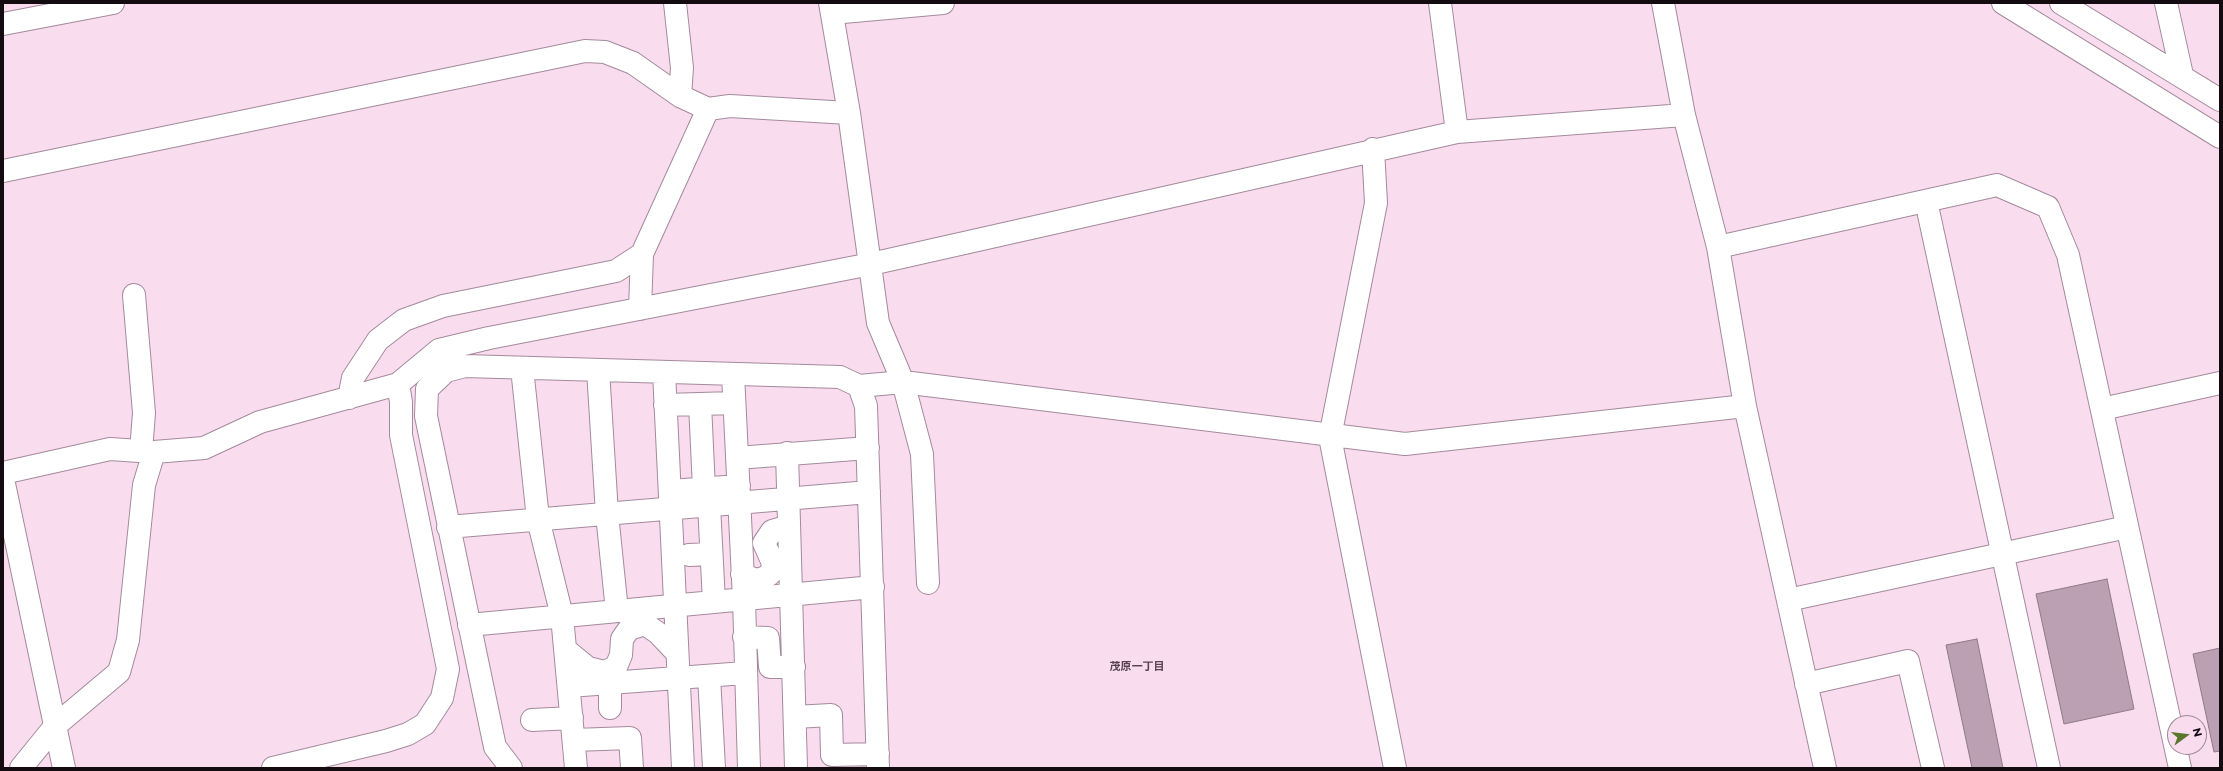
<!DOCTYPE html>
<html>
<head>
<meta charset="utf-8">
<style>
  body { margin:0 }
  #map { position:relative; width:2223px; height:771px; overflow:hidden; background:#f9ddef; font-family:Montserrat,sans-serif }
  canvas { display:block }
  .frame { position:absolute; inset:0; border:4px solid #140b11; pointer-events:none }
  .north { position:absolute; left:2167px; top:715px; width:40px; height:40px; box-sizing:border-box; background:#f9ddef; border:1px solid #9d8996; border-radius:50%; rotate:75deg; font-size:11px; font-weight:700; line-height:16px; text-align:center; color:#140b11 }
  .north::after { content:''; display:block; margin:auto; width:14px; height:18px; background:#5a772c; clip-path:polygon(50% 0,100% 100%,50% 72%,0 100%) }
</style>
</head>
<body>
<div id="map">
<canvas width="2223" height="771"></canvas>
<div class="frame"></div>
<div class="north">N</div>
</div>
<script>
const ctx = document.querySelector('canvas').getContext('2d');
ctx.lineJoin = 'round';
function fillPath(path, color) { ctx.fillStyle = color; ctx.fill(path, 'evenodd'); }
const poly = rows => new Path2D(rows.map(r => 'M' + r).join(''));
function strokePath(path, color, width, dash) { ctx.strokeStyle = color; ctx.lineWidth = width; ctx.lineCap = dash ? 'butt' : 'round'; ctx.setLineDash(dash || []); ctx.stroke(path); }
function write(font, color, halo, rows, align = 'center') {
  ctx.font = font + ' Montserrat,"Noto Sans JP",sans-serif'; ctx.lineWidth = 4; ctx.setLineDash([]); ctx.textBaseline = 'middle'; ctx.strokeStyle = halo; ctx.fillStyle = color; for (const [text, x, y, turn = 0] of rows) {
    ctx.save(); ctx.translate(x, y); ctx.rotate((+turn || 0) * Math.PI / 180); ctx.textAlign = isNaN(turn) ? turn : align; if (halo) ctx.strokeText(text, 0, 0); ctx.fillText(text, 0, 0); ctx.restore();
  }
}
const building = poly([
  [2107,579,2134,709,2064,724,2036,594,2107,579],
  [1977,639,2003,768,1972,768,1946,645,1977,639],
  [2220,648,2220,751,2214,752,2193,654,2220,648]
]);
fillPath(building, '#baa0b2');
strokePath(building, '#917889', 1);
const minor = poly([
  [675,3,682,68,680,96],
  [830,3,849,113,878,323,903,382,922,454,928,583],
  [1440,3,1457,132],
  [1663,3,1684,115,1718,247,1745,406,1825,768],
  [2003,3,2220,137],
  [2061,3,2220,100],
  [2166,3,2182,75],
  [832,13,943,3],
  [3,24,113,3],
  [1373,149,1376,203,1330,437,1395,768],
  [3,171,585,51,605,52,633,63,680,96,708,109,730,106,849,113],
  [1926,201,2049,768],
  [1718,247,1997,185,2048,207,2068,255,2180,768],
  [134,295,144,413,141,451],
  [640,309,642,254],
  [522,368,538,519,562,616,576,768],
  [598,370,607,514,617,611],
  [664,372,683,768],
  [733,374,744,599,749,768],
  [859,386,903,382,1405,444,1745,406],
  [349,398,353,378,378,340,404,320,443,306,616,271,642,254,708,109],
  [700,404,704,489],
  [665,405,734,403],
  [2102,409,2220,383],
  [787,453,796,768],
  [737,458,868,448],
  [3,473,110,449,154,452,204,448,260,422,398,384,439,350,489,338,871,264,1457,132,1684,115],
  [3,479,64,768],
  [670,491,739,486],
  [709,505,714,602],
  [448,527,869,492],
  [689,555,711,554],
  [742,574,756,580,764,578,770,574,773,568,772,561,764,543,772,531,789,526],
  [1788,600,2127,527],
  [469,625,873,587],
  [744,637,768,638,770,667,794,667],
  [566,650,588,668,604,672,616,667,621,655,622,639,629,629,645,624,658,633,677,653],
  [709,676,714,768],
  [1806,684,1908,661,1933,768],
  [610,685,610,708],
  [569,686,745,673],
  [795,717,831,715,832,755,878,754],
  [532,720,572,718],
  [574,740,630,738,632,768],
  [21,768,56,725,119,672,128,640,144,485,154,452],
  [273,768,386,741,408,734,425,724,442,698,448,669,401,435,401,402,398,384],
  [511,768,495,747,426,416,427,389,446,371,465,366,840,377,859,386,866,406,878,768]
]);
strokePath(minor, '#a48a9c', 24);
strokePath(minor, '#fff', 22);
write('bold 11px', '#594252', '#f9ddef', [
  ["茂原一丁目",1137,667]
]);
</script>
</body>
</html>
